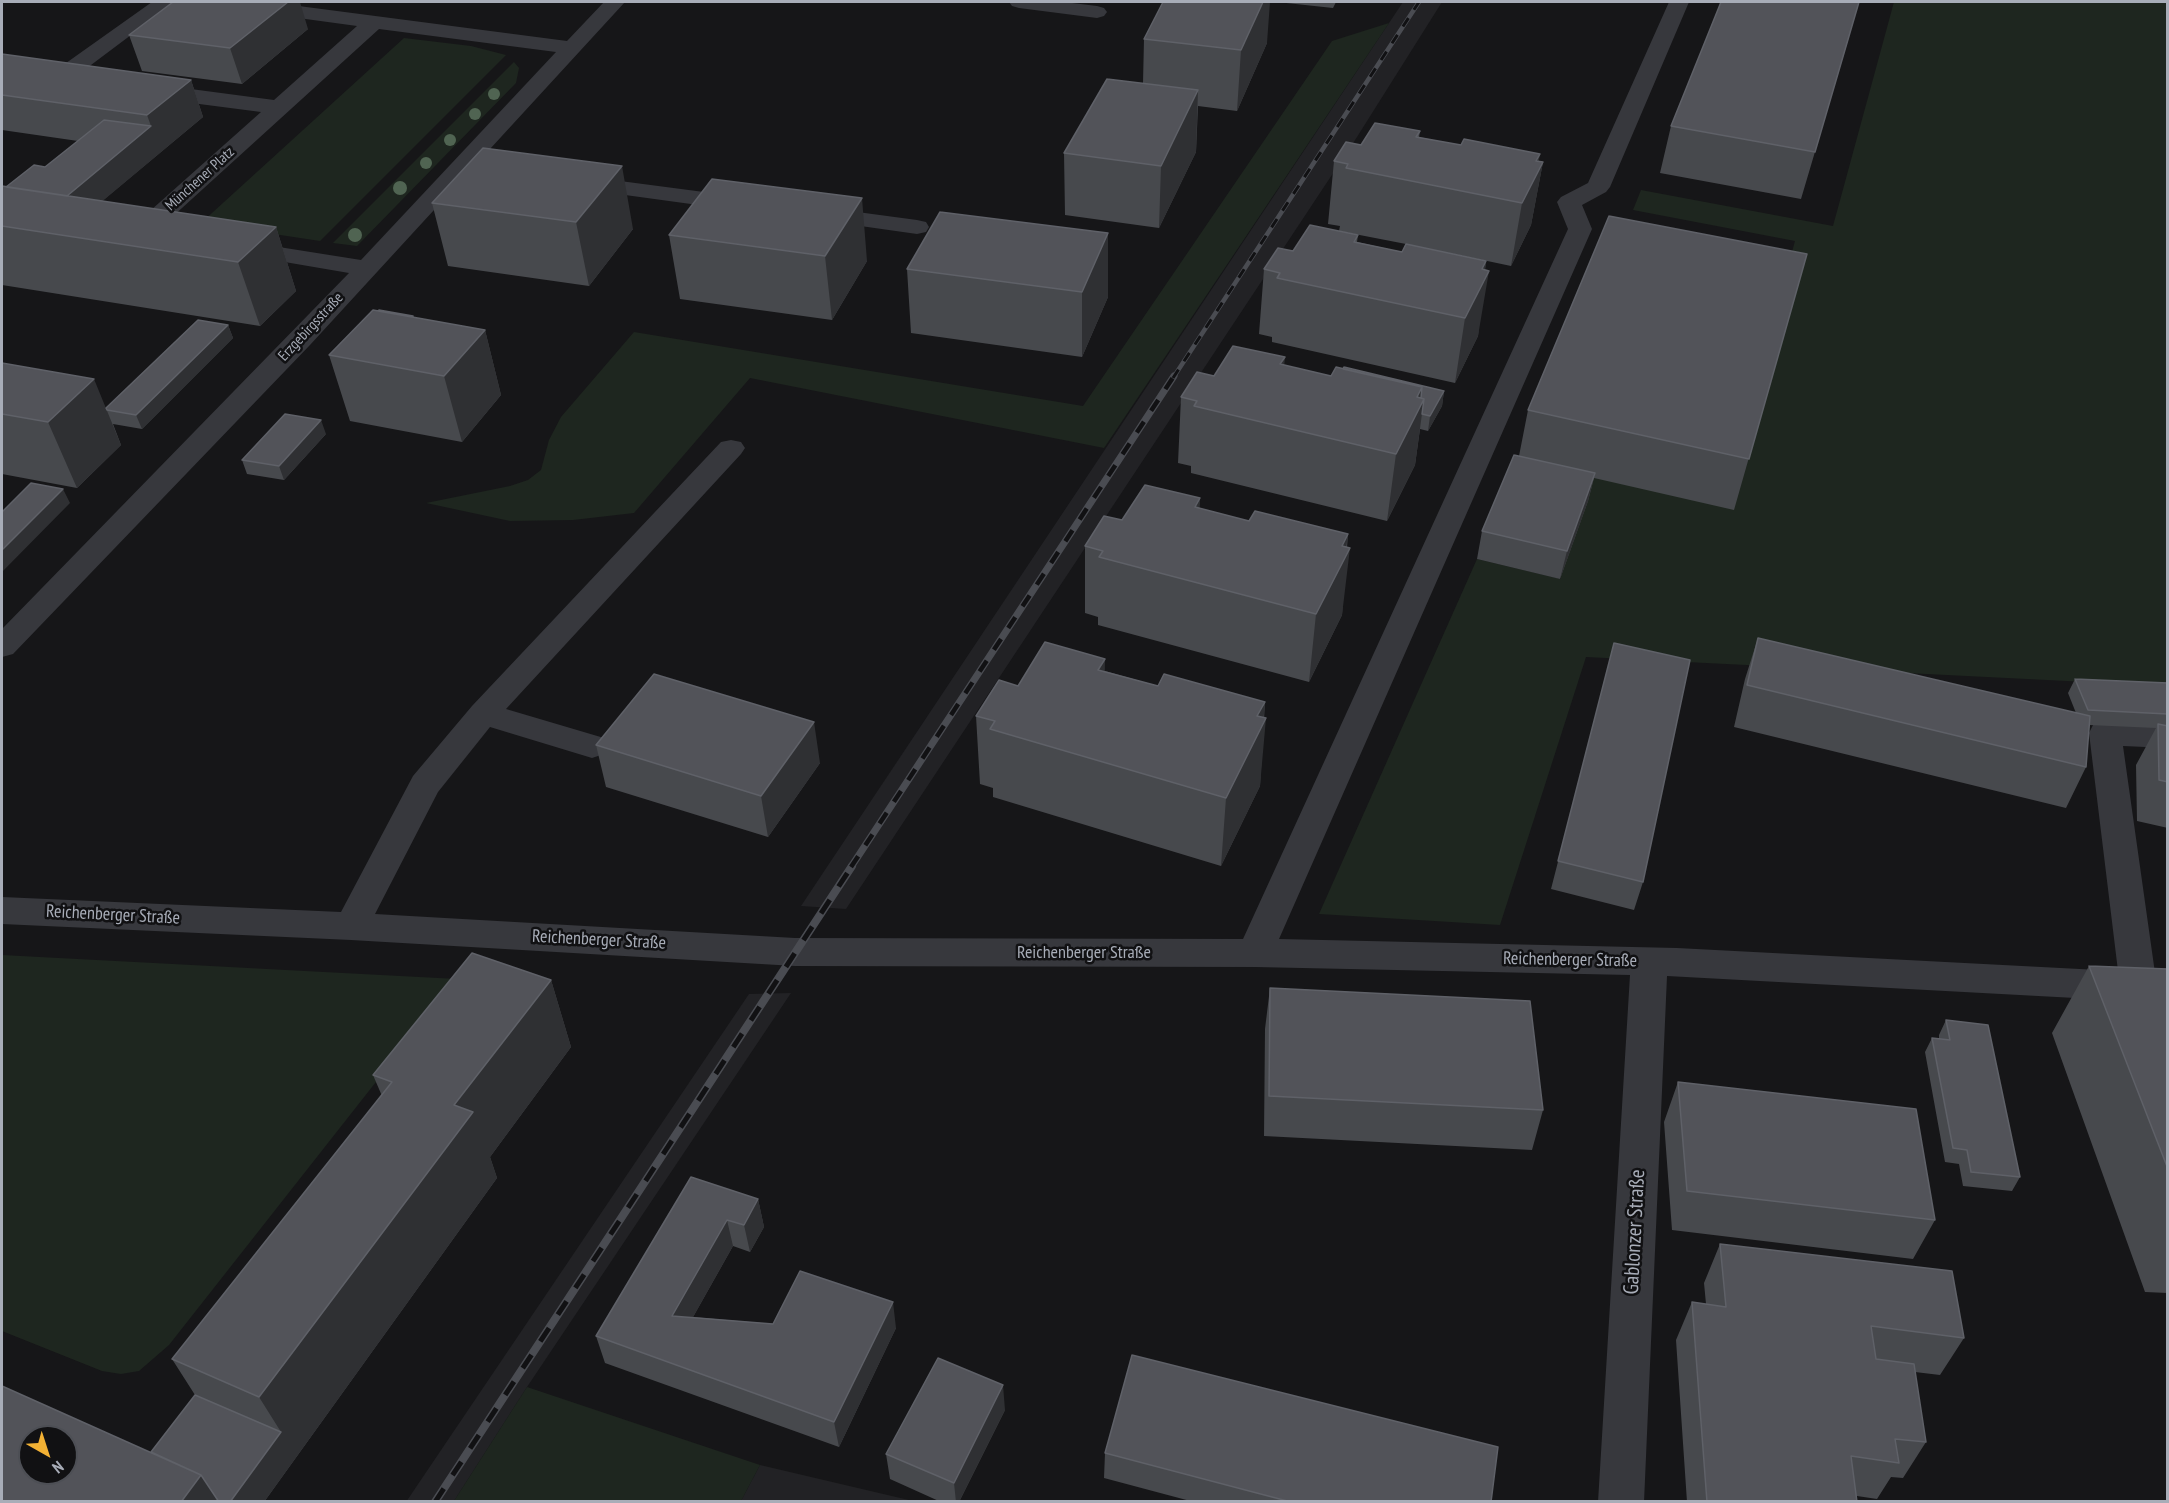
<!DOCTYPE html>
<html>
<head>
<meta charset="utf-8">
<style>
  body { margin:0 }
  #map { position:relative; width:2169px; height:1503px; overflow:hidden; background:#161618; font-family:"PT Sans Narrow",sans-serif }
  canvas { display:block }
  .frame { position:absolute; inset:0; border:3px solid #a8adb8; pointer-events:none }
  .north { position:absolute; left:18px; top:1425px; width:60px; height:60px; box-sizing:border-box; background:#111113; border:2px solid #4d4f55; border-radius:50%; rotate:141deg; font-size:16px; font-weight:700; line-height:24px; text-align:center; color:#a8adb8 }
  .north::after { content:''; display:block; margin:auto; width:21px; height:27px; background:#f2b134; clip-path:polygon(50% 0,100% 100%,50% 72%,0 100%) }
</style>
</head>
<body>
<div id="map">
<canvas width="2169" height="1503"></canvas>
<div class="frame"></div>
<div class="north">N</div>
</div>
<script>
const ctx = document.querySelector('canvas').getContext('2d');
ctx.lineJoin = 'round';
function fillPath(path, color) { ctx.fillStyle = color; ctx.fill(path, 'evenodd'); }
const poly = rows => new Path2D(rows.map(r => 'M' + r).join(''));
function strokePath(path, color, width, dash) { ctx.strokeStyle = color; ctx.lineWidth = width; ctx.lineCap = dash ? 'butt' : 'round'; ctx.setLineDash(dash || []); ctx.stroke(path); }
function write(font, color, halo, rows, align = 'center') {
  ctx.font = font + ' "PT Sans Narrow",sans-serif'; ctx.lineWidth = 5; ctx.setLineDash([]); ctx.textBaseline = 'middle'; ctx.strokeStyle = halo; ctx.fillStyle = color; for (const [text, x, y, turn = 0] of rows) {
    ctx.save(); ctx.translate(x, y); ctx.rotate((+turn || 0) * Math.PI / 180); ctx.textAlign = isNaN(turn) ? turn : align; if (halo) ctx.strokeText(text, 0, 0); ctx.fillText(text, 0, 0); ctx.restore();
  }
}
fillPath(poly([
  [1403,2,1442,2,1357,137,846,909,801,906],
  [791,993,527,1387,454,1501,406,1502,749,994],
  [760,1465,913,1501,741,1501]
]), '#222225');
fillPath(poly([
  [1894,2,2167,2,2167,686,1586,657,1500,925,1319,914,1477,559,1561,579,1509,483,1779,300,1795,241,1633,210,1641,190,1833,226],
  [1389,23,1104,448,750,378,634,513,573,520,510,521,426,503,510,486,528,480,541,470,549,440,561,417,634,332,1083,406,1332,41],
  [404,38,471,46,506,55,320,241,201,223],
  [514,62,519,68,516,83,357,246,333,243],
  [2,955,457,979,169,1345,139,1371,121,1374,102,1371,2,1331],
  [527,1387,760,1465,741,1501,454,1501]
]), '#1e261f');
fillPath(poly([
  [152,2,175,2,79,74,89,76,92,81,89,86,81,88,52,83,49,78,52,73,152,2],
  [215,2,268,2,567,41,604,2,625,2,310,345,13,654,2,657,2,629,349,273,232,253,229,248,232,243,241,241,361,260,556,52,379,29,160,228,167,234,164,239,155,241,132,237,129,232,132,227,261,112,153,98,145,96,142,91,145,86,153,84,274,100,357,26,225,8,218,6,215,2],
  [1009,2,1064,2,1097,6,1104,8,1107,12,1104,16,1097,18,1019,8,1012,6,1009,2],
  [1669,2,1689,2,1610,187,1606,192,1582,205,1592,229,1279,939,1677,948,2118,971,2089,733,2093,725,2105,722,2168,725,2168,748,2123,746,2155,973,2168,973,2168,1003,1667,976,1644,1502,1598,1502,1630,975,1255,967,795,966,351,940,2,924,2,897,341,912,413,776,472,706,721,442,731,440,741,442,745,448,741,454,506,709,604,738,608,746,604,754,592,758,490,727,438,792,375,914,795,938,1243,939,1568,229,1557,202,1561,197,1588,183,1669,2],
  [582,176,742,197,750,199,754,204,750,209,742,211,574,188,570,183,574,178,582,176],
  [820,207,917,220,926,222,929,227,926,232,917,234,811,219,808,214,811,209,820,207]
]), '#37383d');
const railFar2 = poly([
  [1173,378,1419,2]
]);
const railFar1 = poly([
  [851,867,1174,376]
]);
const rail = poly([
  [435,1502,852,866]
]);
strokePath(railFar2, '#4a4c52', 4.5);
strokePath(railFar1, '#4a4c52', 7);
strokePath(rail, '#4a4c52', 8);
strokePath(railFar2, '#111113', 3, [10]);
strokePath(railFar1, '#111113', 4.5, [13]);
strokePath(rail, '#111113', 5, [16]);
ctx.fillStyle = '#506452';
for (const [x, y, r] of [
  [494,94,6],
  [475,114,6],
  [450,140,6],
  [426,163,6],
  [400,188,7],
  [355,235,7]
]) { ctx.beginPath(); ctx.arc(x, y, r, 0, 2 * Math.PI); ctx.fill(); }
fillPath(poly([
  [1277,2,1336,2,1333,8],
  [308,29,242,84,142,71,129,35],
  [1849,37,1801,199,1660,173,1671,126],
  [1144,39,1267,43,1237,111,1198,106,1196,152,1159,228,1065,215,1064,153,1143,83],
  [2,54,191,80,203,117,102,201,276,227,296,291,260,326,2,285,2,186,6,187,45,167,78,141,2,130],
  [1420,131,1419,137,1543,162,1531,225,1511,266,1440,251,1486,261,1478,336,1455,383,1272,342,1272,337,1259,334,1264,269,1293,251,1358,235,1357,242,1402,252,1406,244,1339,231,1340,226,1328,224,1334,161,1361,145],
  [432,203,633,229,589,286,448,266],
  [1108,233,1108,297,1082,357,911,333,907,269],
  [669,235,867,261,832,320,680,299],
  [1807,254,1734,510,1594,478,1588,501,1560,579,1477,559,1482,531,1519,456,1528,410],
  [413,316,414,318,485,330,501,395,462,442,350,421,329,355],
  [228,325,233,338,142,429,113,424,121,445,77,488,2,474,2,363,106,408],
  [1284,365,1331,376,1444,391,1442,406,1428,431,1420,429,1415,465,1387,521,1191,473,1191,466,1178,463,1181,397,1214,376],
  [326,434,284,480,247,474,242,460],
  [1200,498,1199,508,1249,521,1348,534,1342,615,1309,682,1098,625,1098,617,1085,613,1085,546,1122,520],
  [1758,638,2076,713,2068,693,2075,679,2168,683,2168,828,2137,821,2136,765,2156,728,2089,725,2086,767,2066,808,1734,727,1745,679],
  [1614,643,1643,882,1634,910,1551,889],
  [1105,671,1158,686,1265,702,1260,786,1221,866,993,797,993,788,980,784,976,716,1018,686],
  [596,745,820,763,768,837,606,787],
  [2089,966,2168,969,2168,1293,2145,1292,2052,1033],
  [551,980,571,1047,490,1157,497,1178,264,1502,151,1452,195,1395,172,1359,382,1096,373,1075],
  [1270,988,1543,1110,1532,1150,1264,1136,1265,1029],
  [1946,1020,2020,1177,2012,1191,1963,1186,1959,1164,1945,1162,1925,1052,1932,1038,1939,1039,1939,1035],
  [1678,1082,1935,1220,1913,1259,1672,1230,1664,1122],
  [691,1177,758,1199,764,1227,750,1252,733,1246,693,1317,773,1324,896,1328,839,1447,605,1363,596,1336],
  [1720,1244,1964,1338,1940,1375,1915,1372,1926,1442,1903,1478,1891,1477,1877,1499,1857,1496,1857,1502,1687,1502,1676,1340,1692,1302,1706,1304,1704,1283],
  [1005,1410,959,1502,941,1502,890,1479,886,1454],
  [1105,1453,1491,1502,1194,1502,1104,1478]
]), '#47494d');
fillPath(poly([
  [288,2,300,2,308,29,242,84,230,48],
  [1263,2,1270,2,1267,43,1237,111,1241,50],
  [191,80,203,117,62,235,31,225,151,126,147,115],
  [1198,90,1196,152,1159,228,1161,166],
  [1540,154,1537,173,1543,162,1531,225,1511,266,1522,203,1536,161],
  [622,166,633,229,589,286,576,222],
  [862,198,867,261,832,320,825,256],
  [276,227,296,291,260,326,238,262],
  [1108,233,1108,297,1082,357,1082,292],
  [1486,261,1483,284,1489,271,1478,336,1455,383,1465,318,1482,269],
  [228,325,233,338,142,429,136,415],
  [485,330,501,395,462,442,444,376],
  [1285,357,1279,423,1280,364],
  [94,379,121,445,77,488,48,422],
  [1422,387,1424,399,1415,465,1387,521,1396,454,1417,397],
  [1444,391,1442,406,1428,431,1430,416],
  [321,420,326,434,284,480,279,466],
  [1595,473,1588,501,1560,579,1567,551],
  [63,489,70,503,2,572,2,550],
  [1200,498,1197,565,1195,507],
  [1348,534,1345,556,1350,548,1342,615,1309,682,1316,614,1342,546],
  [1105,659,1104,727,1098,670],
  [1265,702,1263,724,1266,718,1260,786,1221,866,1226,798,1257,716],
  [814,722,820,763,768,837,761,796],
  [551,980,571,1047,490,1157,497,1178,264,1502,230,1502,281,1432,259,1397,454,1105],
  [758,1199,764,1227,750,1252,744,1225],
  [727,1220,733,1246,679,1342,672,1316],
  [893,1302,896,1328,839,1447,834,1422],
  [1003,1385,1005,1410,959,1502,956,1502,954,1483],
  [201,1475,219,1502,181,1502]
]), '#2f3033');
const building = poly([
  [173,2,288,2,230,48,129,35,173,2],
  [1163,2,1263,2,1241,50,1144,39,1163,2],
  [1721,2,1859,2,1815,152,1671,126,1721,2],
  [2,54,191,80,147,115,2,95,2,54],
  [1107,79,1198,90,1161,166,1064,153,1107,79],
  [104,120,151,126,67,196,6,187,34,165,45,167,104,120],
  [1375,123,1420,131,1416,137,1461,145,1464,139,1540,154,1536,161,1543,162,1522,203,1346,168,1348,164,1334,161,1346,142,1361,145,1375,123],
  [483,148,622,166,576,222,432,203,483,148],
  [712,179,862,198,825,256,669,235,712,179],
  [2,186,276,227,238,262,2,226,2,186],
  [940,212,1108,233,1082,292,907,269,940,212],
  [1609,216,1807,254,1749,459,1528,410,1609,216],
  [1310,225,1358,235,1354,242,1402,252,1406,244,1486,261,1482,269,1489,271,1465,318,1277,278,1280,273,1264,269,1278,248,1293,251,1310,225],
  [373,310,485,330,444,376,329,355,373,310],
  [379,310,413,316,412,317,378,311,379,310],
  [198,320,228,325,136,415,107,410,106,408,198,320],
  [1233,346,1285,357,1280,364,1331,376,1336,367,1422,387,1417,397,1424,399,1396,454,1194,406,1197,401,1181,397,1197,372,1214,376,1233,346],
  [2,363,94,379,48,422,2,414,2,363],
  [1344,367,1444,391,1430,416,1422,414,1424,399,1421,398,1422,387,1343,369,1344,367],
  [285,414,321,420,279,466,242,460,285,414],
  [1514,455,1595,473,1567,551,1482,531,1514,455],
  [31,483,63,489,2,550,2,512,31,483],
  [1145,485,1200,498,1195,507,1249,521,1255,511,1348,534,1342,546,1350,548,1316,614,1099,557,1103,551,1085,546,1104,516,1122,520,1145,485],
  [1758,638,2090,716,2086,767,1747,685,1758,638],
  [1045,642,1105,659,1098,670,1158,686,1164,674,1265,702,1257,716,1266,718,1226,798,990,729,995,721,976,716,999,680,1018,686,1045,642],
  [1614,643,1690,660,1643,882,1558,861,1614,643],
  [654,674,814,722,761,796,596,745,654,674],
  [2075,679,2168,683,2168,714,2088,710,2075,679],
  [2158,724,2168,726,2168,782,2159,780,2158,724],
  [472,953,551,980,454,1105,473,1112,259,1397,172,1359,392,1082,373,1075,472,953],
  [2089,966,2168,969,2168,1169,2089,966],
  [1270,988,1530,1001,1543,1110,1269,1096,1270,988],
  [1946,1020,1988,1025,2020,1177,1971,1172,1967,1150,1953,1148,1932,1038,1950,1040,1946,1020],
  [1678,1082,1916,1109,1935,1220,1687,1191,1678,1082],
  [691,1177,758,1199,744,1225,727,1220,672,1316,773,1324,800,1271,893,1302,834,1422,596,1336,691,1177],
  [1720,1244,1952,1271,1964,1338,1871,1326,1876,1359,1914,1364,1926,1442,1895,1439,1899,1463,1851,1456,1857,1502,1707,1502,1692,1302,1726,1307,1720,1244],
  [1132,1355,1498,1447,1491,1502,1291,1502,1105,1453,1132,1355],
  [938,1358,1003,1385,954,1483,886,1454,938,1358],
  [2,1386,201,1475,181,1502,2,1502,2,1386],
  [30,1437,66,1437,66,1473,30,1473,30,1437],
  [195,1395,281,1432,230,1502,219,1502,201,1475,151,1452,195,1395]
]);
fillPath(building, '#525359');
strokePath(building, '#5f6168', 1.5);
write('15px', '#a8adb8', '#111113', [
  ["Münchener Platz",200,179,-42],
  ["Erzgebirgsstraße",311,327,-47]
]);
write('18px', '#a8adb8', '#111113', [
  ["Reichenberger Straße",113,915,3],
  ["Reichenberger Straße",599,940,3],
  ["Reichenberger Straße",1084,953],
  ["Reichenberger Straße",1570,960,1]
]);
write('21px', '#a8adb8', '#111113', [
  ["Gablonzer Straße",1635,1232,-87]
]);
</script>
</body>
</html>
